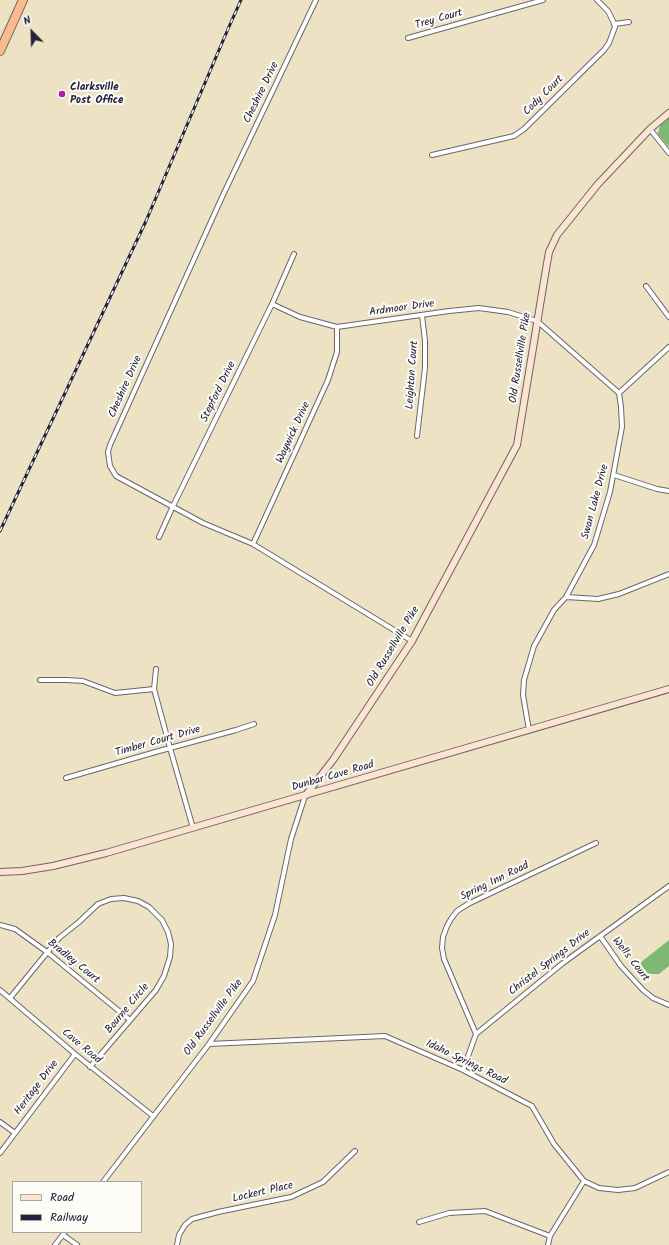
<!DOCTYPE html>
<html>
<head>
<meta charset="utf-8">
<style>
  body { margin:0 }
  #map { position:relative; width:669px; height:1245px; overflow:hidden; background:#ede3c4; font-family:Kalam,sans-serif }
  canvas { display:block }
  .legend { position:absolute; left:12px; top:1181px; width:130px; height:52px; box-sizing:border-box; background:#fdfcf7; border:1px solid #a5a5ac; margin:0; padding:5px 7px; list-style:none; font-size:12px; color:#22223b }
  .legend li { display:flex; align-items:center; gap:8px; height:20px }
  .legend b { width:20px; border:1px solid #a5a5ac }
  .north { position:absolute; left:12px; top:12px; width:40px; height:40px; -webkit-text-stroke:3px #fdfcf7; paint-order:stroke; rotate:337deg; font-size:11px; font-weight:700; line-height:16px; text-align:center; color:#22223b }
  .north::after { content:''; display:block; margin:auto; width:14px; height:18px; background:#22223b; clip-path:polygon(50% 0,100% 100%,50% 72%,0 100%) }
</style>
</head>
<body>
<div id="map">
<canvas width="669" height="1245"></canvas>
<ul class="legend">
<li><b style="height:5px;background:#fde4d1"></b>Road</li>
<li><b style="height:5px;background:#22223b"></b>Railway</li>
</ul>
<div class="north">N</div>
</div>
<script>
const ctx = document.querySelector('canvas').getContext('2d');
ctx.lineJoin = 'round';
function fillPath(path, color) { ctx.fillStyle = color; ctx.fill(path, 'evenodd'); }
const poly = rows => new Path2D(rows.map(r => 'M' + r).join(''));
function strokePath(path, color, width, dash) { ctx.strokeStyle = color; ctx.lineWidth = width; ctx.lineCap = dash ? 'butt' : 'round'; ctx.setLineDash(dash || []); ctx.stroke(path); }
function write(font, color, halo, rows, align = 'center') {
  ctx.font = font + ' Kalam,sans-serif'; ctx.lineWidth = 4; ctx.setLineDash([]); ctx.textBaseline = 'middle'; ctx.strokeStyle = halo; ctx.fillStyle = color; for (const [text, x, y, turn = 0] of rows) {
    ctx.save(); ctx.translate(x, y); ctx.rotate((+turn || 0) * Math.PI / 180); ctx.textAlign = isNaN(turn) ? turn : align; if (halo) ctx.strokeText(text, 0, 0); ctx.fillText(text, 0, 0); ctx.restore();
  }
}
fillPath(poly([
  [669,118,669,147,658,134,660,125],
  [669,940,669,966,659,974,643,974,640,963]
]), '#7fb774');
const street = poly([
  [316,0,223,195,110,445,108,452,110,466,116,476,203,523,253,544,412,641],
  [614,24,629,22],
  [408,38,543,0],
  [650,129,669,153],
  [432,155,514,136,524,129,604,50,609,43,615,27,613,21,608,11,597,0],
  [646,286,669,317],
  [272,304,300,317,337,327,449,311,479,308,508,312,537,321,619,393,621,407,622,427,610,492,594,545,566,597,554,610,534,646,524,680,523,695,529,730],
  [619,393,669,347],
  [417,436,425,368,425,341,422,315],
  [614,475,657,489,669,491],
  [159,537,173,506,272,304,294,254],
  [253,544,328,380,337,352,337,327],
  [566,597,598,599,619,594,669,574],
  [156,669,154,689,170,748,193,828],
  [40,680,67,680,83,681,115,693,154,689],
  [66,778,159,751,236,730,254,724],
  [0,925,15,929,47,952,130,1020],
  [600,936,621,966,643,990,653,998,669,1005],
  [0,990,75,1054,153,1116],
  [10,998,59,938,79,922,98,904,111,899,124,898,138,901,149,907,162,920,168,932,171,944,170,957,164,976,156,990,90,1067],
  [476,1034,444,959,442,948,443,937,447,926,451,919,457,911,468,904,596,843],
  [209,1044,385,1036,463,1070,532,1106,554,1144,584,1181,599,1188,618,1190,635,1188,669,1172],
  [463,1070,476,1034,563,963,669,886],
  [0,1122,15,1133],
  [0,1153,75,1054],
  [103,1182,209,1044,253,981,275,915,291,839,305,796],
  [419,1222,449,1213,485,1211,550,1236],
  [63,1235,77,1245],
  [55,1245,65,1232],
  [177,1245,179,1235,185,1225,192,1219,218,1212,291,1197,323,1182,355,1151],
  [548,1245,550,1236,584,1181]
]);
const secondary = poly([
  [305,796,333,760,412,641,517,445,545,275,549,252,557,235,598,184,650,129,669,113],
  [0,872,22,871,53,866,106,853,669,689]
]);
const highway = poly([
  [0,51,23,0]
]);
strokePath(street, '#69666b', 6);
strokePath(secondary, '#69666b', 8);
strokePath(highway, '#69666b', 10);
strokePath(street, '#fff', 4);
strokePath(secondary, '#fde4d1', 6);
strokePath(highway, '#fbbb8d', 8);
const rail = poly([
  [0,531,146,221,228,29,241,0]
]);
strokePath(rail, '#22223b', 3);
strokePath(rail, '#fdfcf7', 1.5, [4.5]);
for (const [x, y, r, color] of [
  [62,94,4,"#b5179e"]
]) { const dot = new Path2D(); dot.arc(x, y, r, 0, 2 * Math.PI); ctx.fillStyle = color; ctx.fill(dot); strokePath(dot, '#fdfcf7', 1.5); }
write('11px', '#22223b', '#fdfcf7', [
  ["Trey Court",439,20,-16],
  ["Cheshire Drive",262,93,-64],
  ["Cody Court",544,96,-45],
  ["Ardmoor Drive",402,309,-8],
  ["Old Russellville Pike",521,358,-81],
  ["Leighton Court",413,375,-86],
  ["Cheshire Drive",126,387,-66],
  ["Stepford Drive",219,392,-64],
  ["Waywick Drive",294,433,-65],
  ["Swan Lake Drive",596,502,-75],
  ["Old Russellville Pike",394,647,-59],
  ["Timber Court Drive",158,742,-16],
  ["Dunbar Cave Road",333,777,-16],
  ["Spring Inn Road",495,882,-26],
  ["Wells Court",630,960,52],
  ["Bradley Court",73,962,39],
  ["Christel Springs Drive",550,963,-38],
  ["Bourne Circle",128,1009,-50],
  ["Old Russellville Pike",214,1018,-54],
  ["Cave Road",81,1047,40],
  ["Idaho Springs Road",466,1063,26],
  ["Heritage Drive",37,1088,-53],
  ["Lockert Place",263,1193,-13]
]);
write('bold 11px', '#22223b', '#fdfcf7', [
  ["Clarksville",70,88],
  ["Post Office",70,101]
], 'left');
</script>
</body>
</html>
